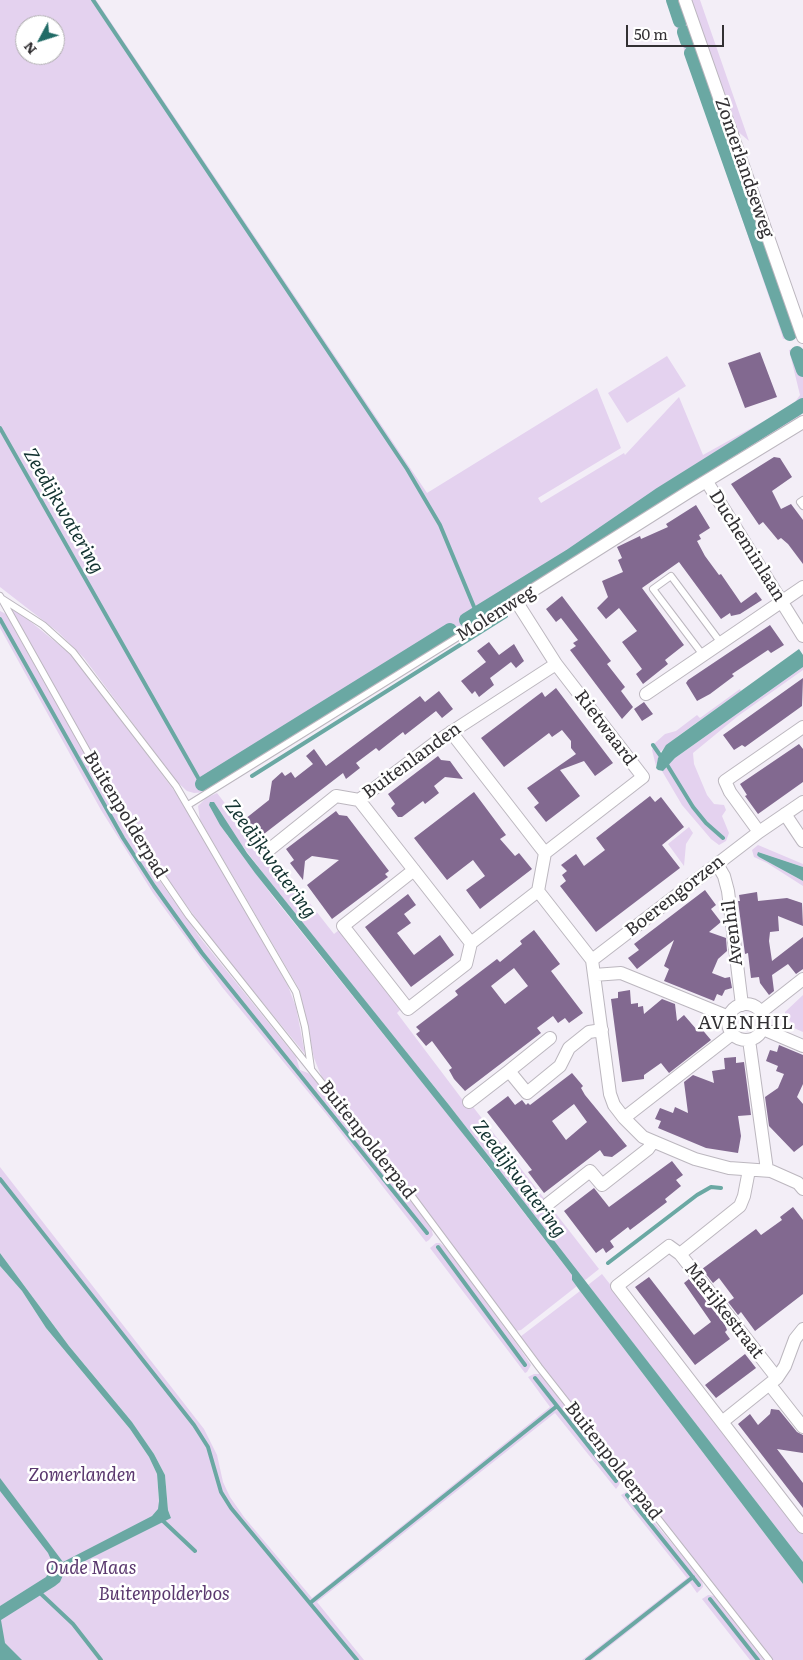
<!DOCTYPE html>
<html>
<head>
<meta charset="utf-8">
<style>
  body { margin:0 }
  #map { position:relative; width:803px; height:1660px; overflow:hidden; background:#f3eef7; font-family:Literata,serif }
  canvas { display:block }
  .north { position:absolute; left:15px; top:15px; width:50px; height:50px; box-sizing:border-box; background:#fff; border:1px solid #adacad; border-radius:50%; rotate:230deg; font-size:14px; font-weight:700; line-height:20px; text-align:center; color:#323033 }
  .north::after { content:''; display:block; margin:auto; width:18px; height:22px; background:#216b66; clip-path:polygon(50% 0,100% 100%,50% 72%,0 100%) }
  .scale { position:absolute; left:626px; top:25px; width:98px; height:22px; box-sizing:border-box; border:2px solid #323033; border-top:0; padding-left:6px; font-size:15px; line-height:18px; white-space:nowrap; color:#323033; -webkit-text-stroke:4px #fff; paint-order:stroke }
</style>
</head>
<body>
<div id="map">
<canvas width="803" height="1660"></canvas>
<div class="north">N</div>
<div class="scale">50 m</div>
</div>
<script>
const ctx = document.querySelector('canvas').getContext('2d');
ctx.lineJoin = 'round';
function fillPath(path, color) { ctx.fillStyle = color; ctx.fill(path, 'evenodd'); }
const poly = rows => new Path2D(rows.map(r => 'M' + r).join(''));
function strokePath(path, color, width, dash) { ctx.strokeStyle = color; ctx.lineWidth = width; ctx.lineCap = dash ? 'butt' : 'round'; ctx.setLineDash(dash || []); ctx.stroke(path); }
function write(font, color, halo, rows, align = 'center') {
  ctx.font = font + ' Literata,serif'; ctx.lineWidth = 5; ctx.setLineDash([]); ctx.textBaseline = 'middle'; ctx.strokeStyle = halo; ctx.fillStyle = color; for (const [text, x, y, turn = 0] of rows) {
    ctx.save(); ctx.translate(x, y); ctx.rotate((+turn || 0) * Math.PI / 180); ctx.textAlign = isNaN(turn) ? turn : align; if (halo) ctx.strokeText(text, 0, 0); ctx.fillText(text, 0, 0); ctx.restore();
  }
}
fillPath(poly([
  [0,0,96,0,427,493,597,388,621,448,538,498,541,503,624,453,625,455,679,397,703,455,773,416,795,402,800,395,789,350,793,349,803,350,803,408,798,411,801,416,506,604,205,792,194,793,187,791,176,781,84,658,58,632,0,587],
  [25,25,55,25,55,55,25,55],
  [667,0,681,0,796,334,794,335,783,339,782,335],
  [688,0,700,0,749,141,735,129],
  [667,356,686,386,627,423,608,393],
  [15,609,73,656,182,801,288,986,296,1007,305,1054,216,946,155,862,11,612],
  [0,611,6,614,13,627,147,863,201,939,296,1057,300,1070,308,1073,314,1078,431,1227,433,1235,429,1240,426,1242,327,1115,222,987,153,893,101,810,0,628],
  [803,667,803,670,738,716,693,753,694,764,707,795,714,804,724,805,726,810,722,816,729,833,726,841,719,845,711,839,682,805,662,771,675,758],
  [740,689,741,691,678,736,660,752,656,766,652,750,655,743,665,734,676,731,697,715,700,718],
  [217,793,258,846,268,850,334,934,339,930,401,1009,397,1013,465,1103,470,1103,599,1269,584,1281,576,1272,449,1105,275,889,210,803,227,835,274,898,461,1131,572,1275,572,1280,577,1286,521,1330,515,1331,394,1168,322,1078,314,1058,299,989,200,820,198,806,206,798],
  [689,827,693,833,686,844,684,866,668,844],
  [758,845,803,864,803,867,758,852,759,857,803,881,803,886,767,863,754,857,752,850],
  [803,995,803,1032,794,1028,788,1017,785,1016,785,1012],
  [0,1167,204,1429,217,1455,223,1482,230,1497,244,1517,312,1598,550,1407,528,1377,534,1374,540,1374,621,1478,619,1485,616,1489,555,1413,317,1602,364,1660,0,1660,0,1266,22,1291,46,1328,130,1429,149,1457,157,1474,159,1504,171,1518,168,1510,165,1475,154,1454,132,1422,69,1346,0,1253],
  [436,1243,440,1243,446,1248,521,1350,531,1365,527,1372,525,1373,430,1248],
  [602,1274,803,1531,803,1562,588,1285],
  [580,1291,803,1584,803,1660,773,1660,520,1337],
  [628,1491,702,1579,703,1587,697,1593,690,1583,592,1660,582,1660,687,1578,621,1495],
  [708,1595,715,1596,764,1660,750,1660,702,1599]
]), '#e4d2ef');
fillPath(poly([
  [799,649,803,655,803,667,675,758,663,771,658,770,656,768,658,758,666,745],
  [210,802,214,802,247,853,449,1105,803,1562,803,1584,580,1291,572,1280,572,1275,487,1164,255,873,220,825,209,805],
  [758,852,803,867,803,881,759,857,757,855],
  [0,1253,69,1346,132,1422,154,1454,165,1475,168,1510,171,1518,65,1571,60,1582,55,1586,1,1620,5,1643,22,1660,0,1660,0,1606,46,1577,52,1567,52,1562,48,1553,0,1491,0,1478,63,1562,152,1516,158,1509,159,1501,157,1474,149,1457,130,1429,46,1328,22,1291,0,1266]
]), '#6aa8a3');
strokePath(poly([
  [93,0,407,469,440,525,477,614],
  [0,428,205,790],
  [578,550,579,552],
  [0,619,123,838,154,886,202,953,427,1233],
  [653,745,662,758],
  [666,763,693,807,706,823,723,838],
  [252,776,506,616],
  [0,1179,194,1425,208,1447,221,1492,231,1508,357,1660],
  [438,1247,525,1365],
  [608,1263,697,1195,711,1187,721,1188],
  [535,1378,616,1481],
  [627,1495,699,1585],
  [162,1520,195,1551],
  [39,1592,73,1624,101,1660],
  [710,1599,758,1660],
  [310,1603,557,1406],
  [587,1660,693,1577]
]), '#6aa8a3', 4);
strokePath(poly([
  [673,0,680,21],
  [684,32,687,41],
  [691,53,790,334],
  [797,353,803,370],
  [466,620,570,556,659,495,803,405],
  [202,784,450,630]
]), '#6aa8a3', 14);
fillPath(poly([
  [760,352,777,397,745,408,728,363],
  [774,457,780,458,792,477,772,491,781,509,791,504,803,520,803,564,788,544,781,538,778,540,763,522,759,525,731,484],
  [696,505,710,528,699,535,701,539,697,541,705,556,719,575,721,574,741,603,756,592,762,600,740,614,731,616,730,613,721,619,679,562,642,588,684,645,665,660,668,664,643,684,636,674,642,669,622,642,637,631,619,608,606,619,597,608,608,597,602,581,623,572,618,560,622,558,617,547,640,536,641,539,668,527,666,524],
  [562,596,611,661,607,664,625,687,621,691,633,707,622,719,570,650,576,646,573,643,578,640,561,618,556,622,546,609],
  [770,625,784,645,771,653,768,650,732,674,734,676,710,694,697,701,686,683,688,680],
  [489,642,499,655,514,644,524,661,516,668,511,662,490,678,494,685,479,697,475,691,472,694,461,681,486,662,477,651],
  [803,678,802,706,745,747,742,745,734,750,723,735],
  [556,688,613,763,595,776,584,761,560,770,580,796,546,822,534,807,539,803,527,788,576,754,571,748,571,741,562,730,552,737,549,733,504,767,481,738,542,692,545,697],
  [439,691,453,709,442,718,436,711,405,735,403,732,379,751,376,748,356,763,360,768,346,779,343,773,260,837,245,819,269,800,272,781,282,772,285,776,291,772,295,778,313,764,306,756,314,749,326,766,420,696,425,702],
  [644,702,653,714,642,721,634,709],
  [799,744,803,749,803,782,758,814,745,796,747,795,740,784],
  [438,756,441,760,450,761,463,779,445,777,434,786,439,793,425,804,423,801,402,817,398,817,391,808,395,804,388,794],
  [474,792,506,835,500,839,515,856,519,853,532,869,480,909,466,890,485,876,473,860,447,880,414,838],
  [650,796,655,802,661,797,684,827,662,845,680,868,596,932,560,886,566,881,562,875,567,871,561,865,576,854,584,866,605,850,596,838],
  [336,811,339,815,347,816,389,871,385,874,388,877,332,919,307,885,339,860,312,856,305,861,303,880,290,863,294,860,286,849],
  [705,890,716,905,711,909,721,922,709,932,726,938,727,951,718,959,712,973,725,978,730,977,732,988,725,990,722,996,717,994,714,1001,664,981,669,969,664,966,674,940,637,969,628,958,639,950,634,944],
  [757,892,758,901,787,898,802,903,803,926,778,916,779,931,770,932,769,941,772,961,803,937,803,969,796,974,788,964,772,975,774,991,769,995,760,983,759,977,751,978,748,953,745,954,738,901,740,901,739,895],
  [408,894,416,905,404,914,411,923,397,933,414,955,440,935,454,955,411,987,365,927],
  [534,930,560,964,551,971,583,1013,569,1023,565,1018,558,1023,553,1016,537,1028,541,1033,465,1091,454,1079,449,1070,452,1068,432,1041,426,1046,416,1034,420,1031,416,1027,458,995,455,991,497,959,500,962,522,944,520,941],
  [514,968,528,986,505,1004,491,986],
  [630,990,631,1004,638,1003,638,1007,643,1006,644,1014,662,999,675,1004,677,1021,684,1015,697,1030,700,1027,711,1040,669,1073,661,1063,644,1075,644,1079,622,1082,611,999,618,998,618,992],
  [779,1045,803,1055,803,1084,797,1097,803,1104,803,1145,794,1152,769,1126,765,1097,778,1088,784,1074,776,1071,778,1066,766,1061,770,1050,777,1052],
  [736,1057,736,1063,744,1062,751,1115,738,1116,741,1136,738,1153,706,1148,658,1128,661,1121,655,1119,660,1108,673,1113,675,1107,688,1113,684,1082,693,1075,714,1083,712,1071,725,1069,724,1058],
  [572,1073,583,1086,581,1088,585,1095,627,1146,612,1157,604,1156,600,1150,544,1193,528,1172,532,1170,487,1112,508,1096,515,1105,522,1100,526,1105,528,1103,530,1105],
  [574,1104,587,1122,566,1140,552,1121],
  [672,1161,683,1175,676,1180,681,1186,665,1199,667,1202,630,1230,628,1227,610,1241,614,1247,606,1253,603,1248,596,1253,564,1211,594,1188,609,1207],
  [793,1207,803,1220,803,1294,755,1331,741,1312,738,1315,728,1302,734,1298,719,1278,713,1283,702,1269,756,1229,761,1235,782,1220,780,1217],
  [649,1277,694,1335,711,1322,684,1283,689,1279,725,1325,727,1330,725,1332,730,1339,695,1365,635,1287],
  [745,1354,756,1368,716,1398,705,1385],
  [771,1409,779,1410,797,1432,803,1435,803,1453,777,1449,803,1483,803,1508,738,1424,750,1414,758,1425,770,1414]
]), '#826990');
const lane = poly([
  [803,500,800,502,803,506],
  [0,596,137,840,189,916,411,1195,539,1367,769,1660],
  [1,598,43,625,73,652,176,786,296,992,305,1027,311,1068],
  [703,655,653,589,671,576,721,643],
  [188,805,516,601]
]);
const street = poly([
  [685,0,803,337],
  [707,482,803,636],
  [646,694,803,587],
  [451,732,545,853,538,891,592,960,610,1094,614,1105,624,1118,643,1137,695,1159,729,1168,771,1171,798,1183,803,1189],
  [359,800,471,943],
  [785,814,803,841],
  [759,832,730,792,725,781,803,727],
  [270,849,336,796,359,800,436,742,556,664],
  [545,853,643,777,556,664,516,601,690,491,803,422],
  [717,864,724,876,728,891,742,1005],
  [414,870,343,926,408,1009,466,964,471,943,538,891],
  [592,960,759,832,803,802],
  [594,975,621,973,729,1017],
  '728 1022a18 18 0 1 1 36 0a18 18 0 1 1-36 0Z',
  [761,1012,803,979],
  [763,1029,803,1046],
  [749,1040,767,1170],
  [509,1071,550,1038],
  [469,1102,509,1071,527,1093,560,1066,569,1048,589,1032,602,1030],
  [624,1118,732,1034],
  [548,1204,590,1171,602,1185,648,1149,653,1142],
  [680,1254,740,1206,744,1196,749,1170],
  [777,1378,680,1254,669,1246,617,1286,803,1527],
  [770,1385,803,1427],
  [722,1422,777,1378,785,1366,795,1339,803,1329]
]);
strokePath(lane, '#bcb7bf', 8);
strokePath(street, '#bcb7bf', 14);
strokePath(lane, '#fff', 6);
strokePath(street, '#fff', 12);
write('18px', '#323033', '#fff', [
  ["Zomerlandseweg",744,168,71],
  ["Ducheminlaan",747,546,58],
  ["Molenweg",496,614,-32],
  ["Rietwaard",605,728,53],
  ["Buitenlanden",412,761,-36],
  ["Buitenpolderpad",125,815,59],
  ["Boerengorzen",675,896,-38],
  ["Avenhil",733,933,-97],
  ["Buitenpolderpad",367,1140,52],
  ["Marijkestraat",724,1311,52],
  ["Buitenpolderpad",613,1461,52]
]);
write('italic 18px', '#5a386e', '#fff', [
  ["Zomerlanden",82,1476],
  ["Oude Maas",91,1569],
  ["Buitenpolderbos",164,1595]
]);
write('italic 19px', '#123230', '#fff', [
  ["Zeedijkwatering",63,511,60],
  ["Zeedijkwatering",270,859,54],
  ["Zeedijkwatering",519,1179,53]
]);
ctx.letterSpacing = '1px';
write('19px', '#323033', '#fff', [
  ["AVENHIL",746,1023]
]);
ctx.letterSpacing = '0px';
</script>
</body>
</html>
